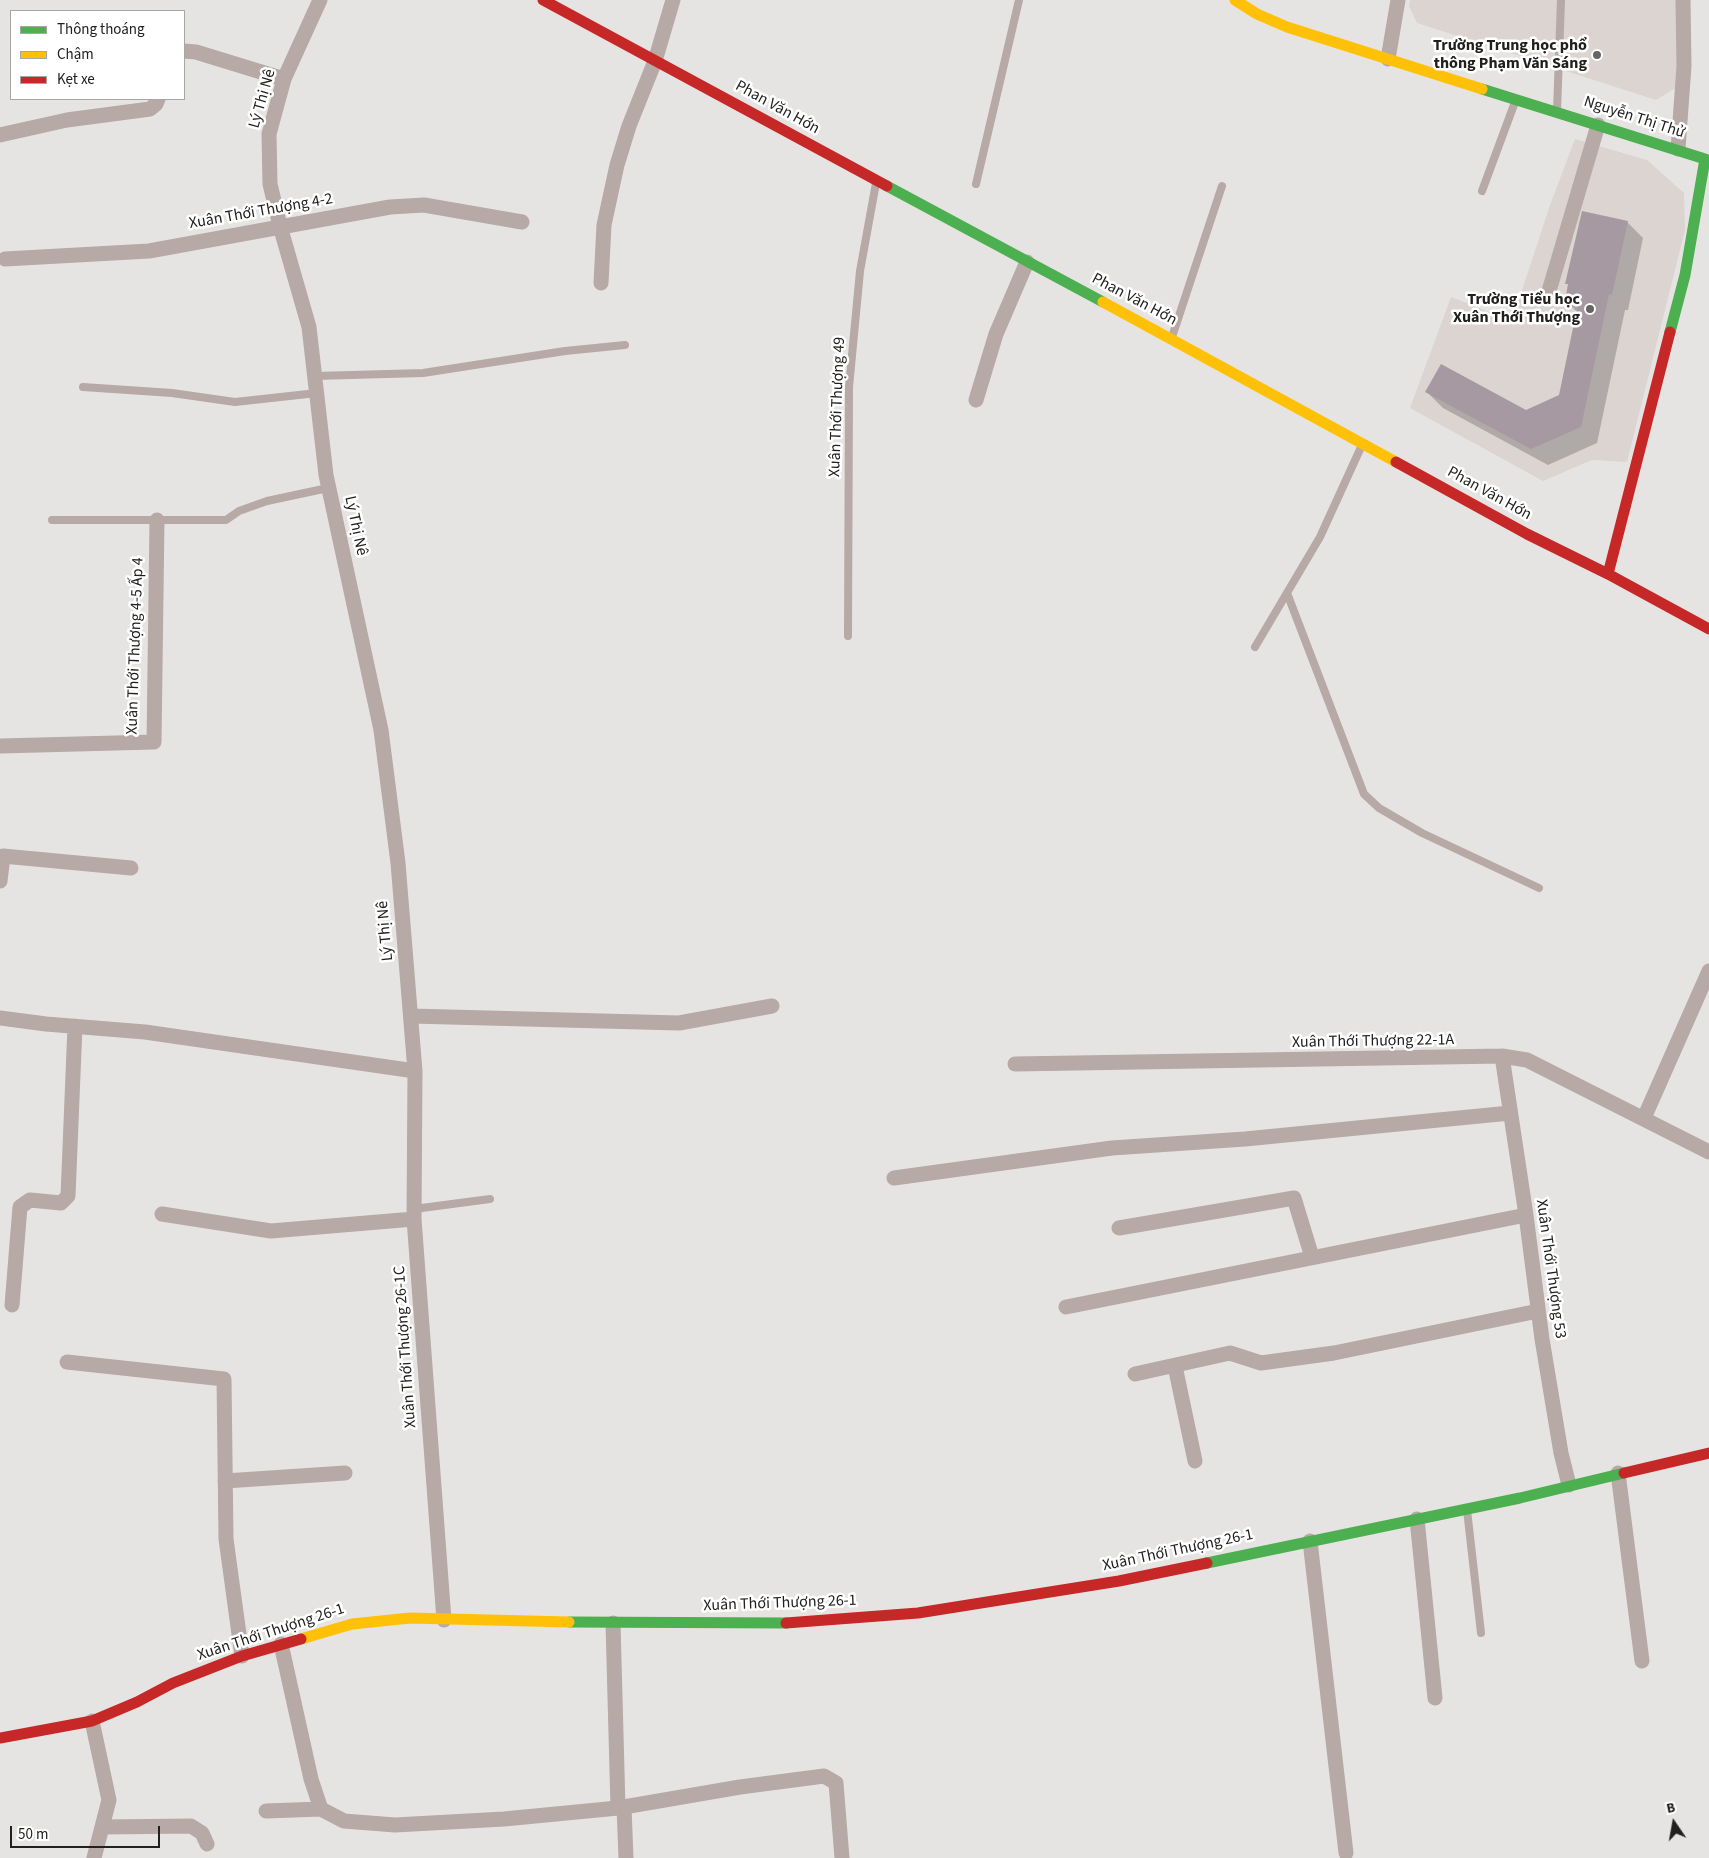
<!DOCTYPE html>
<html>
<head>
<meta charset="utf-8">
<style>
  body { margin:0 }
  #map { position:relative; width:1709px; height:1858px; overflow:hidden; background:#e6e4e2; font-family:"Source Sans 3",sans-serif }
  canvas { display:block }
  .legend { position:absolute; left:10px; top:10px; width:175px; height:90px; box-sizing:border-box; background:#fff; border:1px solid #a6a6a5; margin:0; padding:6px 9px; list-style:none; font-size:15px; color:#21201f }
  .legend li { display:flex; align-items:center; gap:10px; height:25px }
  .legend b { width:25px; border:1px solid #a6a6a5 }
  .north { position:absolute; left:1649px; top:1798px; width:50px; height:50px; -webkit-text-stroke:4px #fff; paint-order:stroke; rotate:348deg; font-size:14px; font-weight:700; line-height:20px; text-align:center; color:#21201f }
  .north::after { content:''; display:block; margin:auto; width:18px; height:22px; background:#21201f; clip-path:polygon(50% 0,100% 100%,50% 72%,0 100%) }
  .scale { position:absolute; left:10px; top:1826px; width:150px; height:22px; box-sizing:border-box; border:2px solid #21201f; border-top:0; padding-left:6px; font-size:15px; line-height:18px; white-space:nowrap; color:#21201f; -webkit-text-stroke:4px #fff; paint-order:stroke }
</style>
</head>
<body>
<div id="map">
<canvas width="1709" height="1858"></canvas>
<ul class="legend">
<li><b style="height:6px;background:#4caf50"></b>Thông thoáng</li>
<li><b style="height:6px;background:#ffc107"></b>Chậm</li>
<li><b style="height:6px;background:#c62828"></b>Kẹt xe</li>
</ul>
<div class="north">B</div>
<div class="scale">50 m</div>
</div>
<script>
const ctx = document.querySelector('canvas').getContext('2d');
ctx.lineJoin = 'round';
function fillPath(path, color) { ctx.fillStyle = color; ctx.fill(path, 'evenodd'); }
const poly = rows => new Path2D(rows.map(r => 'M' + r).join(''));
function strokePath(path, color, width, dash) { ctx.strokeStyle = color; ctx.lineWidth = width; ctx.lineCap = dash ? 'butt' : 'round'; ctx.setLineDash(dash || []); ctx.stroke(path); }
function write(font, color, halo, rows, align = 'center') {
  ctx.font = font + ' "Source Sans 3",sans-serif'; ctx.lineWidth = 5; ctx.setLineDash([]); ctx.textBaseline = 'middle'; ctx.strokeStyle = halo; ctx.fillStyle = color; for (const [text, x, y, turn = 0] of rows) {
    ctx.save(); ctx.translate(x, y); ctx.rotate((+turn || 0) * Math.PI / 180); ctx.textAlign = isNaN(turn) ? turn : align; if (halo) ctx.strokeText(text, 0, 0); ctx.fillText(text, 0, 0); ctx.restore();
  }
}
fillPath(poly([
  [1410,0,1678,0,1677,87,1656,100,1417,23,1409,6],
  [1575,139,1647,160,1684,193,1685,230,1627,462,1592,460,1543,481,1410,408,1451,297,1512,321,1550,205]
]), '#dbd4d1');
fillPath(poly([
  [1627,222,1643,238,1628,310,1625,310,1597,443,1548,465,1443,408,1427,392,1526,412,1560,396,1577,312,1566,301,1569,286,1567,283]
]), '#0003');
fillPath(poly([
  [1582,211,1628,221,1612,295,1609,294,1581,427,1531,449,1425,392,1441,364,1526,410,1559,395,1578,304,1565,301,1568,284,1565,284]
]), '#a799a2');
strokePath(poly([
  [1557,111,1561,0],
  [976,184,1019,0],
  [1482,191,1515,102],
  [1172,337,1222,186],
  [315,376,423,373,565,351,625,345],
  [83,387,172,393,235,402,317,393],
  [52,520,226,520,239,511,267,501,328,488],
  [1287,593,1364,794,1379,808,1422,833,1539,888],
  [848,636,849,387,860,271,876,183],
  [1255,647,1320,537,1362,445],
  [414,1209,490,1199],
  [1467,1510,1481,1633]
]), '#b6a9a6', 8);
strokePath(poly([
  [320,0,284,79,269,134,270,184,280,226,309,327,326,475,381,730,398,863,415,1071,414,1219,444,1620],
  [184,51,196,52,284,79],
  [1388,59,1398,0],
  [0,135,67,120,150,109,156,104,158,99],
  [1678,149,1684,66,1683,0],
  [5,259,149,251,390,207,424,205,522,222],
  [601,283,604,225,617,165,629,126,655,61,673,0],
  [1549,291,1598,125],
  [976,400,996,334,1027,262],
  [0,746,154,742,157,520],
  [0,881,3,856,131,868],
  [411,1016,679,1023,772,1006],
  [0,1018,46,1024,145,1032,415,1071],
  [1502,1056,1526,1215,1542,1339,1561,1453,1569,1485],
  [1015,1064,1502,1056,1527,1060,1709,1152],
  [1644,1118,1709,971],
  [894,1178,1112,1148,1245,1139,1510,1113],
  [162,1214,271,1231,414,1219],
  [1119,1228,1294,1198,1312,1257],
  [12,1305,20,1207,30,1200,61,1203,68,1196,75,1026],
  [1066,1307,1526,1215],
  [67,1362,224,1379,226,1539,242,1656],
  [1175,1366,1195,1461],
  [1135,1374,1230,1353,1261,1363,1334,1353,1538,1311],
  [1618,1473,1642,1661],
  [225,1481,345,1473],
  [1417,1519,1435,1698],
  [1310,1541,1346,1853],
  [613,1623,618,1808],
  [281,1644,311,1779,321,1809,344,1821,395,1825,504,1819,618,1808,740,1787,824,1776,836,1783,842,1858],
  [92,1721,109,1800,94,1858],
  [624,1807,626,1858],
  [266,1811,321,1809],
  [102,1827,191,1826,202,1833,207,1844]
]), '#b6a9a6', 15);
strokePath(poly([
  [1482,89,1705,159,1685,275,1670,332],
  [887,186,1103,302],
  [1207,1563,1520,1498,1624,1473],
  [569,1622,786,1623]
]), '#4caf50', 11);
strokePath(poly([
  [1235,0,1257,14,1287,27,1482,89],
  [1103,302,1396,462],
  [301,1639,352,1624,410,1618,569,1622]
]), '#ffc107', 11);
strokePath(poly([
  [543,0,887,186],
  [1396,462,1527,534,1608,574,1709,629],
  [1608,574,1670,332],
  [1624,1473,1709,1453],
  [786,1623,918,1613,1119,1581,1207,1563],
  [0,1738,92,1721,137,1702,173,1683,242,1656,301,1639]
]), '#c62828', 11);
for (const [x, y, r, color] of [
  [1597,55,5,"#666563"],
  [1590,309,5,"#666563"]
]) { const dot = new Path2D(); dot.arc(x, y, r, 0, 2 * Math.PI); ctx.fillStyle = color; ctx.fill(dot); strokePath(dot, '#fff', 2); }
write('bold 16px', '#21201f', '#fff', [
  ["Trường Trung học phổ",1587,46],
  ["thông Phạm Văn Sáng",1587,64],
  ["Trường Tiểu học",1580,300],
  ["Xuân Thới Thượng",1580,318]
], 'right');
write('16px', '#21201f', '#fff', [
  ["Lý Thị Nê",263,99,-74],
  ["Phan Văn Hớn",777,108,29],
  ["Nguyễn Thị Thử",1634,118,18],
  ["Xuân Thới Thượng 4-2",261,212,-10],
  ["Phan Văn Hớn",1134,300,28],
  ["Xuân Thới Thượng 49",838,407,-88],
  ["Phan Văn Hớn",1489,494,29],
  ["Lý Thị Nê",355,526,78],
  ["Xuân Thới Thượng 4-5 Ấp 4",136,646,-88],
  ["Lý Thị Nê",386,931,-95],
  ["Xuân Thới Thượng 22-1A",1373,1042,-1],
  ["Xuân Thới Thượng 53",1550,1269,82],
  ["Xuân Thới Thượng 26-1C",406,1347,-94],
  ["Xuân Thới Thượng 26-1",1178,1551,-12],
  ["Xuân Thới Thượng 26-1",780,1604,-2],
  ["Xuân Thới Thượng 26-1",271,1633,-18]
]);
</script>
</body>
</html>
